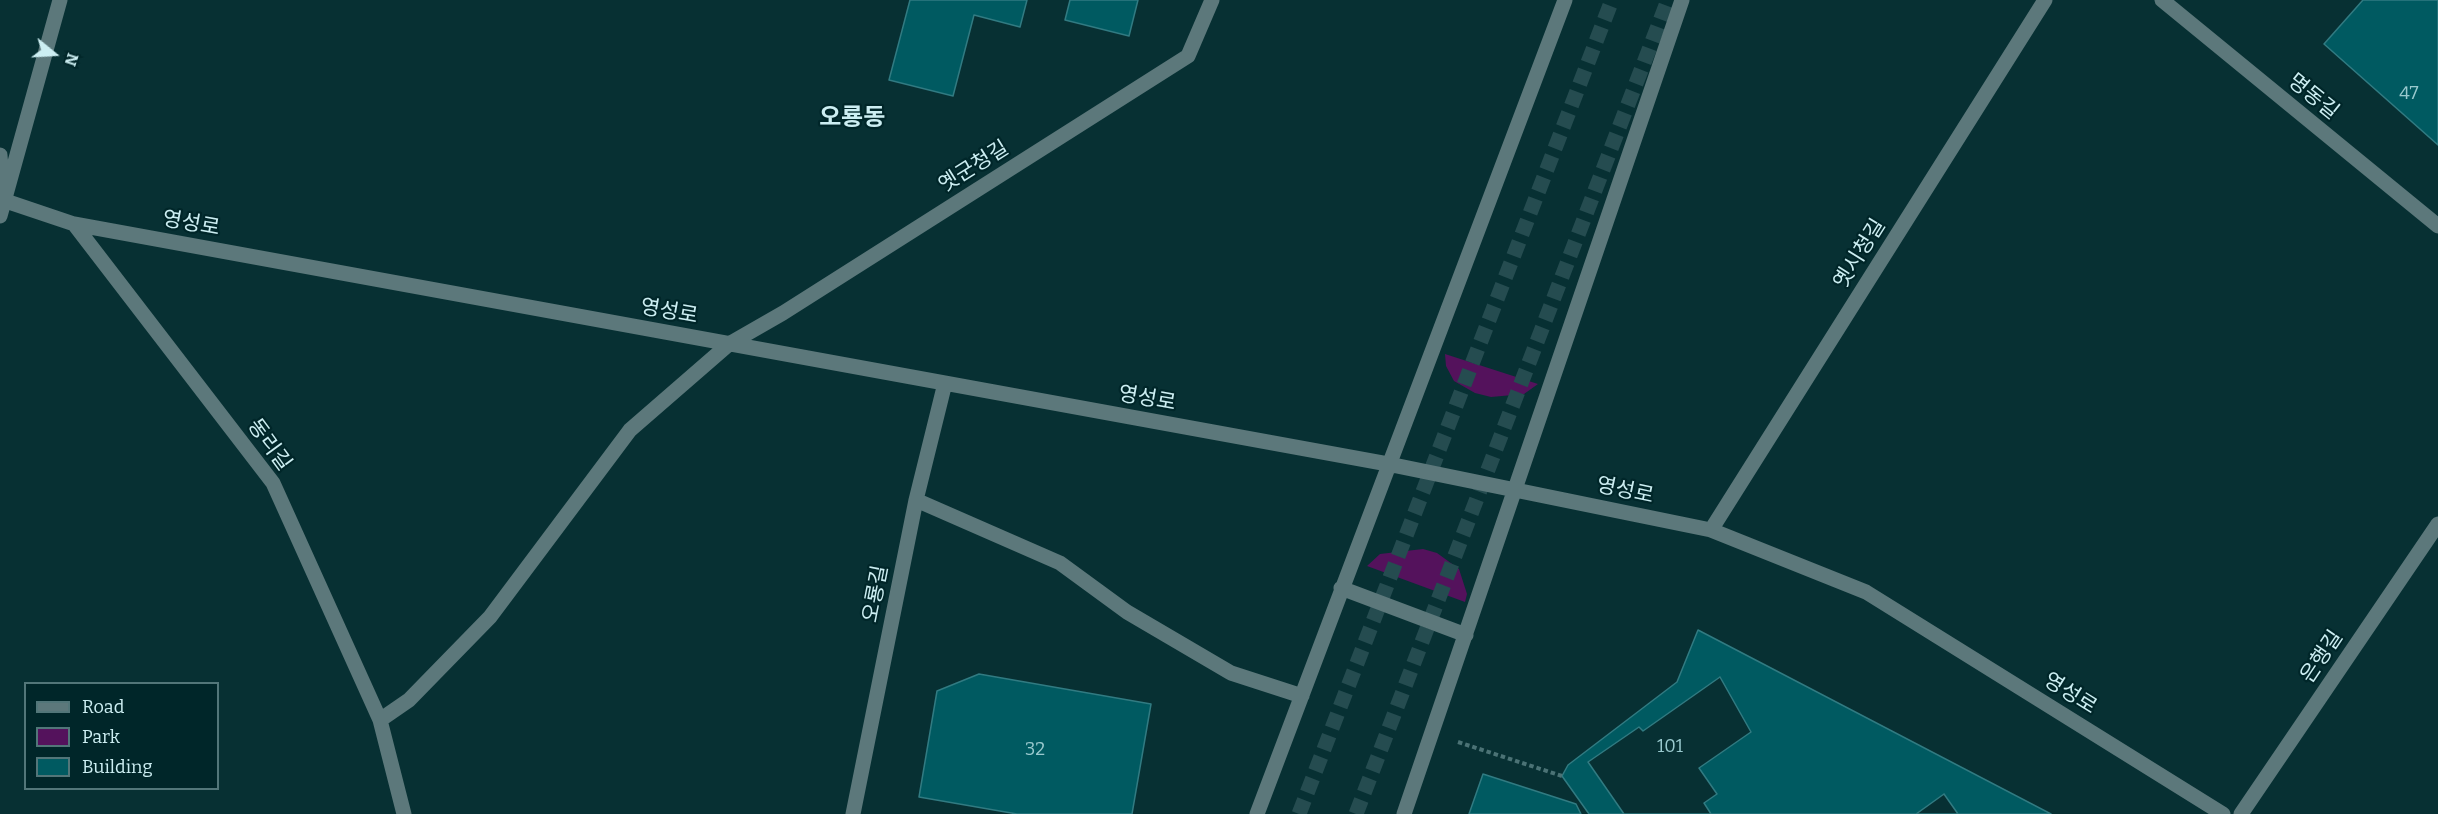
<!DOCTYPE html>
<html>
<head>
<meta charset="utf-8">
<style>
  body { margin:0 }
  #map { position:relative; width:2438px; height:814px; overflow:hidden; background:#073033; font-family:Bitter,serif }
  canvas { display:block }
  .legend { position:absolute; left:24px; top:682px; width:195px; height:108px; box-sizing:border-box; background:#002629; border:2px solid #527679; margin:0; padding:8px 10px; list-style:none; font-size:18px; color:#cceef2 }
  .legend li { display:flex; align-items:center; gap:12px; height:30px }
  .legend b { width:30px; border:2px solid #527679 }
  .north { position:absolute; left:24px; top:24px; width:60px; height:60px; -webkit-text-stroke:4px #002629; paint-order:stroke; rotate:108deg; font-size:16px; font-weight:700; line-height:24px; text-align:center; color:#cceef2 }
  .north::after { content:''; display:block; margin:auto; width:21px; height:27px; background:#cceef2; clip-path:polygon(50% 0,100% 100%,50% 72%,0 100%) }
</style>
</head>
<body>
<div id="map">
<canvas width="2438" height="814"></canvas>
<ul class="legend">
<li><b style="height:8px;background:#5c787b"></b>Road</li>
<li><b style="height:16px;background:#54125c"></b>Park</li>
<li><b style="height:16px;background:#005a61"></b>Building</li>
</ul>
<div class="north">N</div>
</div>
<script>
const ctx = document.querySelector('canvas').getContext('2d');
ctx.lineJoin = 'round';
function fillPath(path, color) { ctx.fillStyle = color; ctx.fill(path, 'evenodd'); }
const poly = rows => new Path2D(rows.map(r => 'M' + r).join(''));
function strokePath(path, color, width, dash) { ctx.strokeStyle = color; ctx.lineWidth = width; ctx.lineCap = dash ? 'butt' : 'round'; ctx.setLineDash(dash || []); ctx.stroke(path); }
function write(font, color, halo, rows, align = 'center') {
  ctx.font = font + ' Bitter,"Noto Sans KR",serif'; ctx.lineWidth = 4.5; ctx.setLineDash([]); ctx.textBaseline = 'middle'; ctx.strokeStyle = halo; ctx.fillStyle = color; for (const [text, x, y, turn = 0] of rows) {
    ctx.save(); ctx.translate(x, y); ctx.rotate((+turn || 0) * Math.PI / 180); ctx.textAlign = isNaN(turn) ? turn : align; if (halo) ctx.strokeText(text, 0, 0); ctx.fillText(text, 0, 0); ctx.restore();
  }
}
fillPath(poly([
  [1445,354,1538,384,1524,394,1491,397,1475,393,1454,381,1446,366],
  [1423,549,1437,553,1459,569,1467,594,1465,602,1367,566,1380,554]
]), '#54125c');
const building = poly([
  [910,0,1027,0,1020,27,974,15,953,96,889,80,910,0],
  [1070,0,1138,0,1129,36,1065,20,1070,0],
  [2363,0,2438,0,2438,145,2324,44,2363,0],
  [1698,630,2051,814,1589,814,1562,776,1568,765,1677,682,1698,630],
  [979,674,1151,704,1132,814,1017,814,919,797,937,691,979,674],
  [1720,677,1751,732,1699,768,1717,794,1704,803,1711,814,1624,814,1588,762,1639,727,1643,731,1720,677],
  [1483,774,1576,804,1581,814,1469,814,1483,774],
  [1944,794,1958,814,1916,814,1944,794]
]);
fillPath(building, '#005a61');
strokePath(building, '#317b82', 1.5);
strokePath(poly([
  [1299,814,1612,0],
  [1356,814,1668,0]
]), '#254c50', 15, [15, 8]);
strokePath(poly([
  [1458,742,1562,776]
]), '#4b7275', 4, [4.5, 3]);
strokePath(poly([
  [2162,0,2438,226],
  [0,155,3,191],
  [0,199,74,224,1388,464,1711,530,1866,592,2223,814],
  [0,216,60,0],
  [74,224,273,483,380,720,404,814],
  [916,500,1060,563,1127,612,1231,673,1302,696],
  [1711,530,2045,0],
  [1341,588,1466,635],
  [380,720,409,700,490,617,630,430,729,344,783,313,1188,56,1212,0],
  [853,814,916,500,945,383],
  [1257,814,1565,0],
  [1404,814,1682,0],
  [2241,814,2438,524]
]), '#5c787b', 15);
write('18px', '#99c9ce', null, [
  ["47",2409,94],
  ["101",1670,747],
  ["32",1035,750]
]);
write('21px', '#cceef2', '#002629', [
  ["명동길",2313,97,39],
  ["옛군청길",974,167,-32],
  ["영성로",191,224,10],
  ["옛시청길",1860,254,-58],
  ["영성로",669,312,10],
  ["영성로",1147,399,10],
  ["동리길",269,445,54],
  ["영성로",1625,491,12],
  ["오룡길",876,594,-79],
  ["은행길",2322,657,-56],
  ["영성로",2070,694,32]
]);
write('bold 24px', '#cceef2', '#002629', [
  ["오룡동",852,118]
]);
</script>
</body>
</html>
